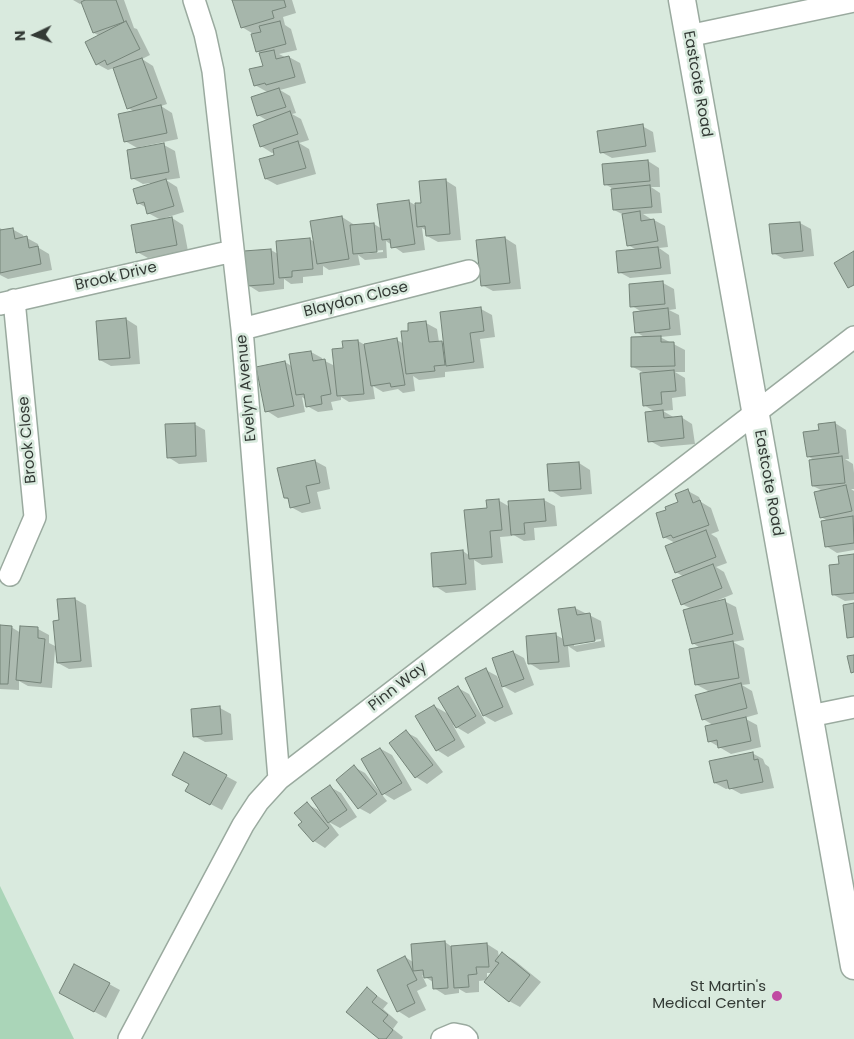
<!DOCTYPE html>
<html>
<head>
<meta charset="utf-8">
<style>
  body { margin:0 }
  #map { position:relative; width:854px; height:1039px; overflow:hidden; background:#d9eade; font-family:Poppins,sans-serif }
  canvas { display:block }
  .north { position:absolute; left:10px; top:10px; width:50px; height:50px; -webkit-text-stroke:4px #d9eade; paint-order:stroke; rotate:267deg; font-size:14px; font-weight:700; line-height:20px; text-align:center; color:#333a35 }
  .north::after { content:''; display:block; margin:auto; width:18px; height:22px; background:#333a35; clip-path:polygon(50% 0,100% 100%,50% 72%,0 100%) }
</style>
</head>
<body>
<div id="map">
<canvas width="854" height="1039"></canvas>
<div class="north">N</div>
</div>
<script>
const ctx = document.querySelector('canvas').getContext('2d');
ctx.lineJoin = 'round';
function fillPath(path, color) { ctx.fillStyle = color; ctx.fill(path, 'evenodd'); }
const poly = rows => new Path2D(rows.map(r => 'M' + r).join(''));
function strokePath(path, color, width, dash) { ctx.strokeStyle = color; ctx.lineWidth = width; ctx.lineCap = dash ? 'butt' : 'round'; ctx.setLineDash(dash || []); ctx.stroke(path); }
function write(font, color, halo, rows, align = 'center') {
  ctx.font = font + ' Poppins,sans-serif'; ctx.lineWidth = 5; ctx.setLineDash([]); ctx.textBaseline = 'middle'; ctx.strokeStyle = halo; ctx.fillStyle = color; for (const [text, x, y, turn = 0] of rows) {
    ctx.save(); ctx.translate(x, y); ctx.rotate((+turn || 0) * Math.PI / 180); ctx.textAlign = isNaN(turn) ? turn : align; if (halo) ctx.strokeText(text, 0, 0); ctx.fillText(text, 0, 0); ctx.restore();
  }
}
fillPath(poly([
  [0,886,74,1039,0,1039]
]), '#aad5b8');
fillPath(poly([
  [73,0,124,0,134,28,137,29,150,55,142,59,153,66,167,104,161,106,172,113,178,139,140,147,140,149,164,145,175,151,180,178,166,180,177,187,184,212,165,218,165,219,172,218,183,225,188,251,148,258,137,252,161,220,148,213,147,208,138,203,150,185,150,183,143,184,132,178,139,149,125,141,135,112,128,108,114,68,108,70,97,64,100,36,94,33,83,2,80,4],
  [234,0,292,0,296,13,283,17,285,25,291,29,297,50,279,54,285,57,289,57,300,63,306,83,280,90,290,96,296,113,292,114,301,119,309,140,299,143,309,149,316,174,277,185,266,179,276,156,275,152,272,153,261,146,268,121,258,115,269,93,255,85,264,66,260,53,257,51,255,35,242,27],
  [642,126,653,132,656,152,612,158,601,152],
  [648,161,659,168,660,187,651,187,660,193,662,213,643,214,651,219,651,220,654,220,665,226,668,247,659,248,669,255,671,274,630,278,619,272,637,250,628,245,624,215,614,210,615,190,605,184],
  [445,180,456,187,461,240,438,242,427,236,427,231,422,228,425,250,403,253,386,241,387,258,365,260,358,255,360,265,329,270,323,266,323,275,303,277,303,283,291,284,284,279,284,289,259,292,248,285,271,250,278,254,310,239,314,242,311,222,342,217,353,224,354,226,374,224,382,229,408,201,417,206,422,204],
  [383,250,383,252,363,254,363,252],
  [800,223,811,229,814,256,784,259,773,253,770,226],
  [0,228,4,231,12,229,23,235,24,238,27,238,38,244,39,248,49,254,52,270,8,279,0,275],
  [505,238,516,245,521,289,493,291,482,285],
  [663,283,674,289,676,309,669,310,679,315,681,335,660,337,685,350,685,372,675,372,685,378,686,396,672,398,673,410,663,411,675,418,681,417,692,424,695,444,661,447,650,441,655,412,644,405,646,374,633,367,646,338,636,332,642,312,632,306],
  [481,309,492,315,495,337,480,339,484,368,445,372,445,377,419,380,413,376,415,391,403,393,398,389,383,392,373,386,375,399,349,402,341,397,341,400,331,402,333,410,318,412,307,406,306,400,302,397,305,412,278,418,267,411,285,362,293,367,311,352,322,358,322,361,325,361,335,366,344,349,358,341,365,345,397,340,404,344,410,332,426,323,437,329,439,342,445,344],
  [126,319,137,326,140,364,111,366,100,360],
  [835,423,846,430,849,459,845,459,853,464,854,473,854,489,851,489,854,491,854,550,837,553,826,546,828,521,821,517,823,491,813,486,815,461,808,456,821,431],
  [194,424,205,430,207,462,179,464,168,457],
  [315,461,326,467,330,489,317,492,321,509,302,513,291,507,290,500,285,498],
  [579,463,590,470,592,494,561,497,550,490],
  [688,491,699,497,701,502,711,508,719,531,711,534,717,538,727,563,716,567,724,572,733,594,716,601,716,603,724,601,736,607,744,640,733,642,744,648,750,684,742,685,752,691,758,714,744,718,757,725,761,747,731,754,709,741,713,725,703,719,710,692,697,685,700,648,693,643,692,609,682,604,684,577,676,572,675,543,664,537,668,510,679,503],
  [498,500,510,507,510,503,544,500,555,506,557,526,534,528,535,540,524,541,512,534,512,536,500,537,503,563,482,565,474,560,476,590,446,593,435,586,463,551,470,556,488,509],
  [854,555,854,600,845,601,834,595],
  [75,599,86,605,92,667,69,669,58,663,57,650,55,650,52,688,28,686,19,681,19,690,0,689,0,626,11,627,21,633,21,627,38,629,49,635,49,643,57,647,60,622,59,601],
  [575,608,601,621,605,647,577,652,568,646,570,667,540,670,529,663,556,635,565,640],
  [601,639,601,641,574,646,574,643],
  [513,652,524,658,534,685,515,693,503,686],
  [486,670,497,676,513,714,495,722,483,715],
  [458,688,469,694,486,723,468,734,453,725,465,747,448,757,437,750,417,717,434,706,450,715],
  [220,708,231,714,233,740,205,742,194,736],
  [406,732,417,738,443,772,427,784,416,777],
  [381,749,392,755,412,790,394,800,381,792],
  [752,753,763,759,765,764,769,767,774,788,741,794,730,788,726,789,715,783],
  [354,767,365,773,387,801,370,814,359,808,337,780],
  [226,776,237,782,222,810,197,797],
  [330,787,341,793,357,817,340,828,329,822,339,835,325,848,314,841,303,822,307,804,318,810,322,815,324,814],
  [445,942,452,947,487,944,498,951,499,958,503,954,514,960,541,982,520,1007,509,1001,487,980,479,981,479,992,466,993,459,989,459,993,445,995,434,988,433,982,422,975,427,986,417,991,426,1010,409,1018,398,1011,405,957,413,962],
  [487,973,493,973,487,980],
  [109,984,120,990,106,1018,60,993],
  [367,989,388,1003,383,1009,398,1022,393,1029,403,1037,402,1039,380,1039]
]), '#0003');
const building = poly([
  [85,0,116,0,124,22,93,33,81,2,85,0],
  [232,0,284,0,286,7,272,11,274,18,241,28,232,0],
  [126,21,140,49,107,65,105,60,96,65,85,42,126,21],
  [280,21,286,44,256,52,251,34,261,32,259,26,280,21],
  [274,50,276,59,289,56,295,77,266,85,265,83,254,86,249,69,263,66,259,53,274,50],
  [142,58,157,98,127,109,113,68,142,58],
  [279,88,286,107,257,116,251,97,279,88],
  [161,105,167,133,124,142,118,114,161,105],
  [290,111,298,134,260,147,253,125,290,111],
  [643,124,646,146,600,153,597,131,643,124],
  [298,141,306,168,265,179,259,159,274,155,273,149,298,141],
  [164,143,169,172,131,179,127,150,164,143],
  [648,160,650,181,604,185,602,164,648,160],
  [166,179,174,206,147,214,144,202,137,204,133,189,166,179],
  [446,179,450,234,426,236,425,226,417,227,415,203,421,203,419,181,446,179],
  [650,185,652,207,613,210,611,189,650,185],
  [409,200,415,244,391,248,390,239,382,240,377,204,409,200],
  [640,211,641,221,654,219,658,241,627,246,622,214,640,211],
  [342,216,349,259,317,264,310,221,342,216],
  [172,217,177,245,136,253,131,225,172,217],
  [800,222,803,251,772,254,769,224,800,222],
  [374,223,377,252,353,254,350,225,374,223],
  [13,228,15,239,27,236,29,248,38,246,41,264,0,273,0,230,13,228],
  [505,237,510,283,481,286,476,240,505,237],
  [310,238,313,269,292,271,292,277,279,278,276,241,310,238],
  [658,247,661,268,618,273,616,251,658,247],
  [271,249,274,284,247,286,244,251,271,249],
  [854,251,854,285,848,288,834,263,854,251],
  [663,281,665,304,630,307,629,284,663,281],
  [481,307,484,331,470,333,474,362,446,366,440,312,481,307],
  [668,308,670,329,635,333,633,312,668,308],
  [126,318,130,358,99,360,96,321,126,318],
  [426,321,429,342,442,341,445,365,434,366,435,371,406,374,401,331,408,331,408,323,426,321],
  [661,336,661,342,674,342,675,366,631,367,631,337,661,336],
  [397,338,405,385,391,387,390,383,371,386,364,344,397,338],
  [358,340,364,394,337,396,332,349,343,348,342,341,358,340],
  [311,351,313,361,325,359,331,394,321,396,322,404,306,407,304,394,296,395,289,354,311,351],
  [285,361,294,406,265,412,256,367,285,361],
  [674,370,676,391,661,392,662,404,643,406,640,373,674,370],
  [663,410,664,418,682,416,684,438,648,442,645,412,663,410],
  [835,422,839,453,807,457,803,432,819,430,818,424,835,422],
  [195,423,196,456,167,458,165,424,195,423],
  [842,456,845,483,812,486,809,460,842,456],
  [315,460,320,483,306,486,310,503,290,508,288,498,284,498,277,468,315,460],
  [579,462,581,489,549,491,547,464,579,462],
  [846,485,852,511,820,518,814,492,846,485],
  [688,489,693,503,700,500,709,525,673,538,671,535,663,538,656,513,666,510,665,507,678,502,675,494,688,489],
  [499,499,502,530,490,531,492,557,469,559,464,510,487,508,486,500,499,499],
  [544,499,546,521,524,523,525,534,511,535,508,501,544,499],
  [853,516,854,543,825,547,821,521,853,516],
  [706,530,716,557,675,573,665,546,706,530],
  [463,550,466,584,433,587,431,553,463,550],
  [854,554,854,593,832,595,829,565,839,564,838,556,854,554],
  [713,564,722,588,681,605,672,580,713,564],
  [75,598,81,661,57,663,53,621,59,620,57,599,75,598],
  [725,599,733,634,692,644,683,610,725,599],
  [854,603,854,637,847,638,843,605,854,603],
  [575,607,577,615,590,613,595,641,564,646,558,609,575,607],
  [0,625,12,626,8,684,0,684,0,625],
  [20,626,38,627,38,638,45,639,41,683,16,680,20,626],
  [556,633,559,662,528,664,526,636,556,633],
  [733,641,739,678,695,685,689,649,733,641],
  [513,651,524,679,502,687,492,658,513,651],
  [854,655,854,672,851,673,847,656,854,655],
  [486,668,503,707,483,716,465,678,486,668],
  [741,683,747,708,702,720,695,695,741,683],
  [458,686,476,716,456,728,438,698,458,686],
  [434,705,455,740,436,751,415,716,434,705],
  [220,706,222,734,193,737,191,709,220,706],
  [746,717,751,741,718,748,717,740,708,742,705,726,746,717],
  [406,730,433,765,415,778,389,743,406,730],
  [380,748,402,783,382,795,361,759,380,748],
  [184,752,227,775,210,805,185,791,189,784,172,775,184,752],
  [753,752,754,760,758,759,763,782,729,789,727,780,714,783,709,761,753,752],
  [354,765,377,794,358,809,336,780,354,765],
  [330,785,347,810,328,823,311,798,330,785],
  [307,802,329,828,313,842,298,825,302,822,294,813,307,802],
  [445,941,448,988,433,989,432,977,424,978,423,970,413,971,411,944,445,941],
  [487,943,489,967,476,967,477,974,468,975,469,987,454,988,451,946,487,943],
  [502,952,530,975,509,1002,484,982,499,963,495,961,502,952],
  [405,956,417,980,407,985,415,1003,397,1012,377,970,405,956],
  [74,964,110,983,94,1012,59,993,74,964],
  [367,987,377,996,372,1002,388,1015,383,1021,393,1030,386,1039,379,1039,346,1012,367,987]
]);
fillPath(building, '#a6b6ab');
strokePath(building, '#758479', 1);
const minor = poly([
  [194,0,205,34,213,71,242,329,279,779],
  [688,36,854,1],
  [0,304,233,251],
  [242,329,469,271],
  [10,575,35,517,14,300],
  [810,716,854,707],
  [129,1039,243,825,258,802,279,779,854,337],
  [442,1039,454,1034,464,1036,467,1039]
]);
const major = poly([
  [682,0,854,966]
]);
strokePath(minor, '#9aaa9f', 24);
strokePath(major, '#9aaa9f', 29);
strokePath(minor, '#fff', 21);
strokePath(major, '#fff', 26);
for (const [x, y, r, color] of [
  [777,996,6,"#c04aa2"]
]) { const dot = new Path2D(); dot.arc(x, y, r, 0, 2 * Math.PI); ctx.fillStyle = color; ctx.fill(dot); strokePath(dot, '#d9eade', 2); }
write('15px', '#333a35', '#d9eade', [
  ["Eastcote Road",697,84,80],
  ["Brook Drive",116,277,-13],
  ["Blaydon Close",356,300,-14],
  ["Evelyn Avenue",247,388,-95],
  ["Brook Close",28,440,-95],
  ["Eastcote Road",768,483,80],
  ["Pinn Way",398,687,-38]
]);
write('15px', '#333a35', '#d9eade', [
  ["St Martin's",766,987],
  ["Medical Center",766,1004]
], 'right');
</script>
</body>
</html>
